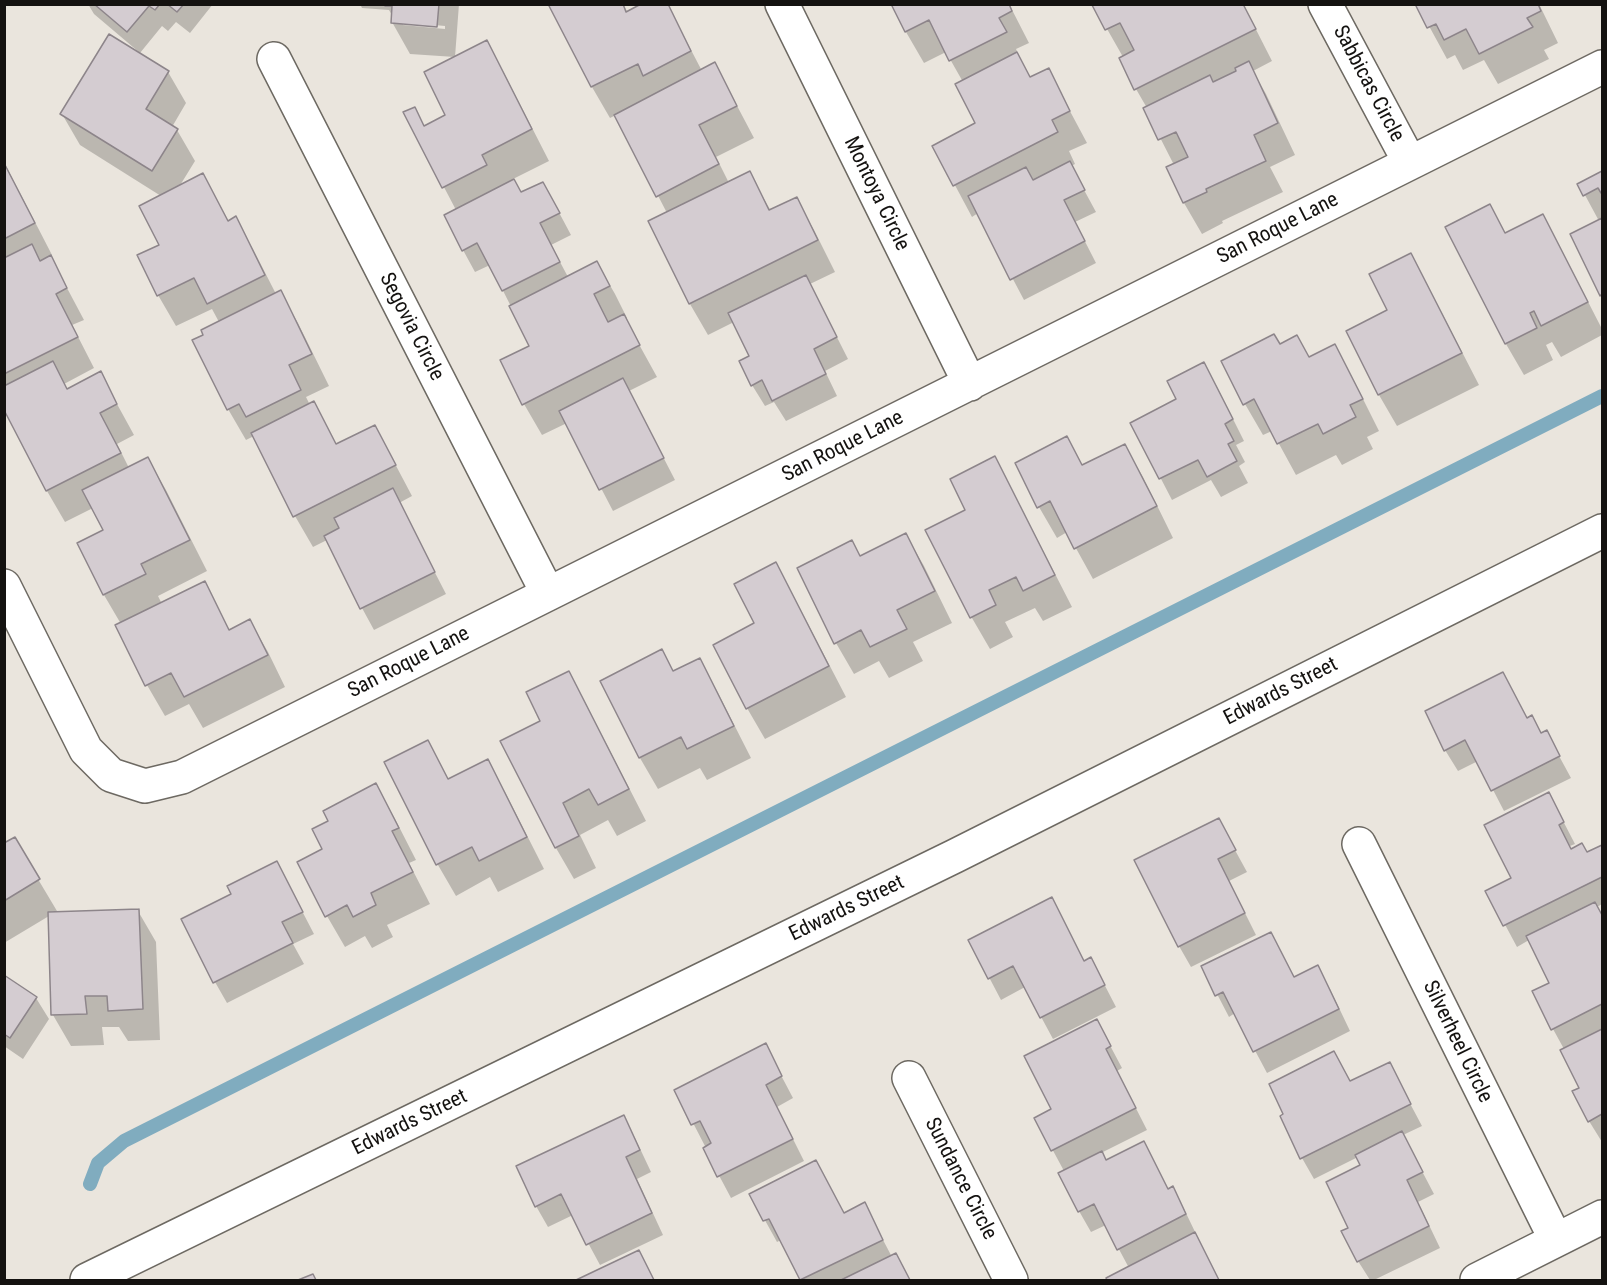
<!DOCTYPE html>
<html>
<head>
<meta charset="utf-8">
<style>
  body { margin:0 }
  #map { position:relative; width:1607px; height:1285px; overflow:hidden; background:#eae5dd; font-family:"Roboto Condensed",sans-serif }
  canvas { display:block }
  .frame { position:absolute; inset:0; border:6px solid #141210; pointer-events:none }
</style>
</head>
<body>
<div id="map">
<canvas width="1607" height="1285"></canvas>
<div class="frame"></div>
</div>
<script>
const ctx = document.querySelector('canvas').getContext('2d');
ctx.lineJoin = 'round';
function fillPath(path, color) { ctx.fillStyle = color; ctx.fill(path, 'evenodd'); }
const poly = rows => new Path2D(rows.map(r => 'M' + r).join(''));
function strokePath(path, color, width, dash) { ctx.strokeStyle = color; ctx.lineWidth = width; ctx.lineCap = dash ? 'butt' : 'round'; ctx.setLineDash(dash || []); ctx.stroke(path); }
function write(font, color, halo, rows, align = 'center') {
  ctx.font = font + ' "Roboto Condensed",sans-serif'; ctx.lineWidth = 4.5; ctx.setLineDash([]); ctx.textBaseline = 'middle'; ctx.strokeStyle = halo; ctx.fillStyle = color; for (const [text, x, y, turn = 0] of rows) {
    ctx.save(); ctx.translate(x, y); ctx.rotate((+turn || 0) * Math.PI / 180); ctx.textAlign = isNaN(turn) ? turn : align; if (halo) ctx.strokeText(text, 0, 0); ctx.fillText(text, 0, 0); ctx.restore();
  }
}
fillPath(poly([
  [88,4,213,4,190,33,176,22,168,31,162,26,140,53,94,14],
  [360,4,459,4,455,57,410,54,392,22,393,17,389,10,362,8],
  [403,22,445,26,445,29,403,25],
  [550,4,623,4,628,13,667,4,702,71,715,64,754,138,716,157,729,183,749,173,771,211,796,199,814,230,835,272,810,284,848,359,825,371,837,396,786,421,774,402,765,406,752,385,751,356,734,322,708,335,690,304,650,222,667,213,616,115,610,118,592,87],
  [893,4,1009,4,1029,43,1016,49,1023,64,1031,78,1048,70,1087,143,1069,151,1075,164,1071,166,1096,212,1075,222,1096,263,1024,300,978,213,972,217,934,146,977,124,963,82,946,52,924,63,906,32],
  [1097,4,1243,4,1272,61,1253,71,1266,94,1295,155,1270,167,1283,192,1222,221,1223,223,1202,234,1184,203,1168,168,1174,165,1145,108,1147,108,1136,89,1123,57,1094,6],
  [1417,4,1539,4,1558,43,1544,50,1549,59,1498,84,1484,60,1463,70,1455,55,1447,59],
  [486,42,504,73,549,161,513,179,521,194,555,205,571,235,551,245,568,277,597,263,615,294,627,318,625,319,657,377,629,391,675,480,613,511,567,423,542,435,524,404,502,361,531,346,490,265,475,272,463,250,456,210,405,113,414,109,425,127,447,116],
  [168,72,186,103,172,127,177,130,195,161,179,187,203,175,229,222,235,218,253,249,276,294,280,292,298,323,329,386,306,397,310,405,313,403,337,445,375,426,412,496,399,503,446,594,374,630,362,608,327,540,313,547,295,516,254,436,246,440,228,409,205,336,219,322,212,309,176,326,158,295,161,196,80,145,62,114],
  [4,162,52,255,50,256,84,320,72,325,94,368,64,384,68,390,100,373,134,435,117,444,129,468,148,459,166,490,207,571,158,596,162,604,204,583,230,631,250,621,268,652,285,687,203,728,189,704,165,716,147,685,121,624,104,595,79,544,105,531,93,508,65,522,47,491,4,406],
  [1602,173,1602,297,1572,235,1599,221,1579,184],
  [1542,216,1560,247,1602,329,1602,335,1561,357,1552,342,1546,345,1553,360,1524,375,1506,344,1506,234],
  [1410,255,1428,286,1479,385,1397,426,1379,395,1348,331,1389,311],
  [1280,346,1309,359,1334,346,1352,377,1379,431,1367,437,1373,449,1342,465,1336,455,1296,475,1272,431,1263,435,1245,404],
  [1216,385,1244,441,1236,445,1245,462,1239,466,1248,483,1221,497,1211,480,1172,500,1132,423],
  [1067,438,1083,466,1125,446,1143,477,1173,538,1093,579,1067,532,1057,538,1039,507,1017,464],
  [994,458,1012,490,1072,607,1043,621,1035,608,1005,622,1013,637,990,649,972,618,927,530,967,511],
  [906,535,924,566,952,623,913,642,923,661,889,678,879,661,854,674,836,643,860,558],
  [775,564,793,595,846,697,765,739,747,708,756,624],
  [662,651,674,673,699,660,717,691,751,758,707,780,700,768,658,789,640,758,602,682],
  [568,673,586,704,646,821,617,836,608,820,580,835,596,868,574,879,556,848,502,742,542,721],
  [1503,674,1527,719,1532,717,1542,734,1546,732,1571,778,1504,811,1478,761,1458,771,1445,750],
  [428,742,449,780,487,761,505,792,544,869,498,892,490,877,456,896,438,865,386,763],
  [376,785,394,817,416,860,409,863,430,904,387,925,393,937,372,948,365,936,345,947,327,916,324,850,330,822],
  [1549,794,1575,844,1570,846,1571,850,1587,854,1602,846,1602,904,1597,907,1602,917,1602,1142,1589,1121,1581,1089,1564,1049,1553,1029,1551,984,1529,940,1517,947,1487,891,1513,879],
  [14,839,57,911,52,914,138,911,156,942,160,1040,128,1041,119,1027,102,1027,104,1045,71,1046,53,1015,49,916,4,943,4,845],
  [1230,841,1247,872,1229,881,1256,935,1191,967,1179,946,1136,860],
  [277,863,314,934,293,944,304,964,227,1003,215,982,233,895],
  [1271,934,1295,978,1318,967,1330,989,1350,1031,1267,1073,1235,1013,1229,1017,1203,967],
  [970,941,1084,962,1102,980,1116,1007,1053,1039,1025,987,1001,1000],
  [4,977,36,998,49,1019,23,1059,4,1046],
  [1097,1021,1122,1068,1117,1071,1147,1130,1101,1153,1107,1162,1168,1190,1172,1188,1184,1209,1197,1236,1196,1237,1219,1280,1109,1280,1108,1278,1129,1268,1106,1225,1091,1232,1079,1211,1064,1171,1036,1119,1053,1110],
  [765,1045,793,1098,777,1107,804,1161,731,1198,705,1149,706,1148,676,1090],
  [1389,1064,1422,1126,1403,1135,1434,1194,1418,1202,1440,1248,1374,1280,1370,1280,1358,1261,1350,1228,1362,1166,1358,1157,1314,1179,1302,1158,1350,1083],
  [623,1117,635,1138,651,1172,637,1179,663,1235,600,1265,573,1215,548,1227,536,1206],
  [751,1195,844,1214,864,1204,892,1257,895,1255,910,1280,801,1280,781,1240,777,1242],
  [639,1252,654,1280,580,1280]
]), '#0003');
strokePath(poly([
  [90,1184,98,1163,124,1141,1602,396]
]), '#80acbf', 14);
const building = poly([
  [94,4,160,4,155,10,149,6,127,32,94,4],
  [167,4,184,4,177,12,167,4],
  [385,4,439,4,437,27,391,23,392,6,385,6,385,4],
  [548,4,623,4,626,12,641,4,668,4,691,51,643,76,638,64,591,87,548,4],
  [891,4,1009,4,1012,11,999,18,1007,32,949,61,929,20,905,32,891,4],
  [1243,4,1256,29,1134,90,1119,58,1134,50,1120,23,1105,30,1092,5,1243,4],
  [1415,4,1538,4,1541,11,1527,18,1533,27,1479,54,1466,29,1444,40,1436,24,1427,28,1415,4],
  [109,34,169,71,146,109,178,129,152,171,60,114,109,34],
  [487,40,532,129,482,155,487,165,442,188,403,112,415,107,424,126,445,115,424,72,487,40],
  [1017,52,1030,77,1049,68,1070,111,1052,120,1058,132,953,186,932,146,975,123,955,84,1017,52],
  [1249,61,1278,123,1254,135,1266,161,1206,189,1207,192,1183,203,1166,167,1188,157,1176,132,1158,140,1143,108,1210,75,1213,82,1236,71,1235,68,1249,61],
  [715,62,737,106,699,125,719,164,656,197,614,115,715,62],
  [1070,161,1085,190,1064,200,1085,241,1010,280,968,196,1026,167,1033,180,1070,161],
  [4,163,35,223,4,239,4,163],
  [750,171,769,210,797,197,818,240,689,304,648,221,750,171],
  [1602,171,1602,192,1601,193,1598,188,1583,196,1577,184,1602,171],
  [203,173,228,221,236,216,265,275,207,304,194,278,157,296,137,255,159,245,139,206,203,173],
  [514,179,521,192,543,182,560,213,540,223,560,262,502,291,477,243,462,251,444,215,514,179],
  [1490,204,1505,233,1543,214,1588,302,1541,326,1534,311,1530,313,1537,328,1505,344,1445,227,1490,204],
  [1602,218,1602,294,1600,296,1570,234,1602,218],
  [32,244,40,261,51,255,67,288,56,294,78,337,4,374,4,258,32,244],
  [1411,253,1462,353,1378,395,1346,331,1387,310,1369,274,1411,253],
  [597,261,610,286,594,294,608,322,624,314,640,345,522,405,500,360,529,346,509,306,597,261],
  [806,275,837,337,814,349,826,374,772,401,762,380,751,386,739,361,749,356,728,313,806,275],
  [281,290,312,354,289,365,301,390,246,417,239,404,227,410,192,340,203,335,201,330,281,290],
  [1274,334,1280,344,1297,335,1309,357,1335,344,1363,399,1350,405,1356,417,1323,434,1318,424,1277,444,1254,399,1243,405,1221,361,1274,334],
  [53,361,67,389,101,371,117,404,100,413,121,453,46,491,4,410,4,386,53,361],
  [1204,362,1233,419,1225,424,1234,441,1228,444,1237,461,1207,477,1198,460,1159,479,1130,423,1176,399,1167,381,1204,362],
  [623,378,664,458,599,490,559,411,623,378],
  [314,401,336,444,375,425,396,465,293,517,251,433,314,401],
  [1067,436,1082,465,1125,444,1157,506,1074,549,1050,501,1037,508,1015,463,1067,436],
  [995,456,1055,575,1023,591,1016,577,989,590,996,605,970,618,925,530,965,510,950,479,995,456],
  [148,457,190,540,141,564,146,574,103,595,77,543,103,530,82,490,148,457],
  [393,488,435,572,360,609,324,536,339,528,334,518,393,488],
  [906,533,935,591,897,610,907,629,870,647,861,630,834,644,797,568,852,540,860,556,906,533],
  [776,562,829,666,746,709,713,645,754,623,734,584,776,562],
  [205,581,229,630,250,619,268,655,184,697,171,673,145,686,115,625,205,581],
  [662,649,673,671,700,658,734,726,687,749,681,737,639,758,600,681,662,649],
  [569,671,629,789,598,805,589,789,563,803,579,836,555,848,500,741,540,721,526,692,569,671],
  [1503,672,1527,718,1532,715,1541,733,1547,730,1560,756,1491,791,1465,740,1444,751,1425,711,1503,672],
  [428,740,448,779,488,759,527,837,479,861,472,847,436,865,384,762,428,740],
  [376,783,399,828,392,831,413,872,371,893,376,905,353,917,347,905,325,917,297,862,322,849,312,829,328,821,323,811,376,783],
  [1549,792,1564,822,1559,825,1571,849,1582,843,1587,852,1602,845,1602,877,1503,926,1485,891,1511,878,1484,825,1549,792],
  [1219,818,1236,850,1218,859,1245,913,1178,947,1134,860,1219,818],
  [15,837,40,879,4,901,4,843,15,837],
  [277,861,303,912,282,922,293,943,213,983,181,919,231,894,227,886,277,861],
  [1052,897,1084,961,1091,957,1105,985,1040,1018,1013,966,988,979,968,940,1052,897],
  [1595,902,1602,915,1602,1004,1551,1030,1532,991,1549,983,1526,936,1595,902],
  [139,909,143,1009,108,1011,107,996,85,996,87,1014,51,1015,48,912,139,909],
  [1271,932,1294,977,1318,965,1339,1009,1253,1052,1223,992,1215,996,1201,966,1271,932],
  [4,975,37,997,10,1038,4,1034,4,975],
  [1097,1019,1111,1046,1106,1049,1136,1108,1051,1151,1034,1118,1051,1109,1024,1056,1097,1019],
  [1602,1029,1602,1114,1588,1122,1572,1091,1579,1088,1560,1050,1602,1029],
  [766,1043,782,1076,766,1085,793,1139,717,1177,703,1148,711,1143,700,1121,691,1125,674,1090,766,1043],
  [1334,1051,1350,1081,1390,1062,1411,1104,1300,1159,1280,1116,1283,1114,1269,1084,1334,1051],
  [624,1115,640,1150,626,1157,652,1213,586,1245,561,1194,535,1207,516,1166,624,1115],
  [1402,1131,1423,1172,1407,1180,1429,1226,1357,1262,1341,1231,1348,1228,1326,1182,1360,1165,1355,1155,1402,1131],
  [1144,1141,1168,1189,1173,1186,1186,1214,1117,1250,1094,1204,1078,1212,1058,1173,1102,1151,1106,1160,1144,1141],
  [816,1160,844,1213,865,1202,883,1240,800,1280,769,1219,763,1221,749,1194,816,1160],
  [1195,1232,1219,1280,1107,1280,1106,1278,1195,1232],
  [639,1250,654,1280,576,1280,639,1250],
  [896,1253,910,1280,841,1280,896,1253],
  [313,1274,316,1280,298,1280,313,1274]
]);
fillPath(building, '#d4ccd1');
strokePath(building, '#8d858a', 1.5);
const street = poly([
  [782,4,970,384],
  [1325,4,1410,163],
  [274,59,548,594],
  [4,586,86,750,111,775,145,786,182,777,1602,67],
  [1359,844,1556,1240],
  [909,1078,1011,1280],
  [1477,1280,1602,1217]
]);
const secondary = poly([
  [87,1280,955,856,1602,531]
]);
strokePath(street, '#6d6962', 36);
strokePath(secondary, '#6d6962', 36);
strokePath(street, '#fff', 33);
strokePath(secondary, '#fff', 33);
write('21px', '#141210', '#fff', [
  ["Sabbicas Circle",1368,84,62],
  ["Montoya Circle",876,194,64],
  ["San Roque Lane",1278,229,-27],
  ["Segovia Circle",411,327,63],
  ["San Roque Lane",843,447,-27],
  ["San Roque Lane",409,663,-27],
  ["Edwards Street",1281,692,-27],
  ["Edwards Street",847,909,-26],
  ["Silverheel Circle",1457,1042,64],
  ["Edwards Street",410,1123,-26],
  ["Sundance Circle",960,1179,63]
]);
</script>
</body>
</html>
